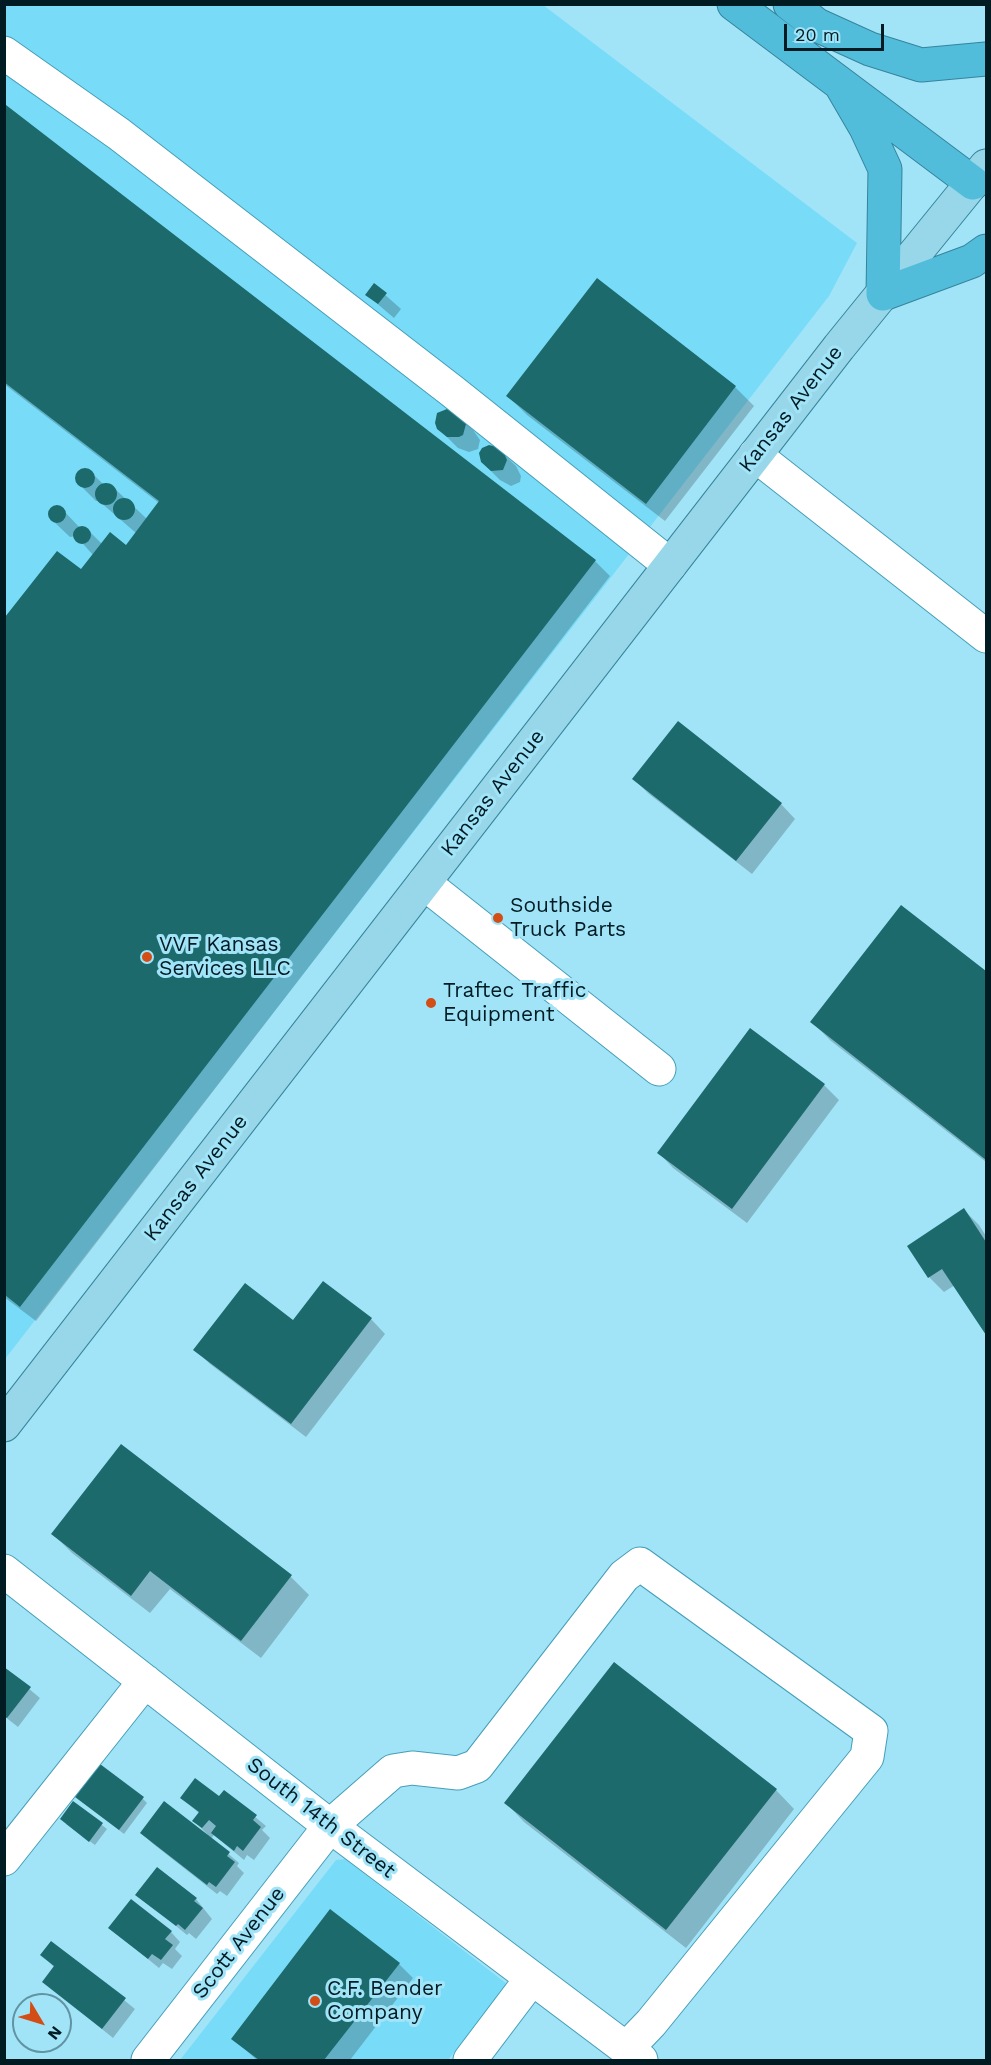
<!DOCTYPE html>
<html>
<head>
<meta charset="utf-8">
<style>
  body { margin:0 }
  #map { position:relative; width:991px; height:2065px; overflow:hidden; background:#a1e4f8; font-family:"Work Sans",sans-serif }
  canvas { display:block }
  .frame { position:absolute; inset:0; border:6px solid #011b23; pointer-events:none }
  .north { position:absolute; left:12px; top:1993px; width:60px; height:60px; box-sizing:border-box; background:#a1e4f8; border:2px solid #6194a3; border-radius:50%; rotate:128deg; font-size:16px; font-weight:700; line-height:24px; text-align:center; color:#011b23 }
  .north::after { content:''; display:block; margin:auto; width:21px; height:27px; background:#d34d17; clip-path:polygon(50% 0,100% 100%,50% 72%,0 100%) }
  .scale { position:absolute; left:784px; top:24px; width:100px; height:27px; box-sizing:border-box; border:3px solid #011b23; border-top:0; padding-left:8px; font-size:18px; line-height:21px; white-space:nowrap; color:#011b23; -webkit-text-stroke:4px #a1e4f8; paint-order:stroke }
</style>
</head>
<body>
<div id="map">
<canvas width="991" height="2065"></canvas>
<div class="frame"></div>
<div class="north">N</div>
<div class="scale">20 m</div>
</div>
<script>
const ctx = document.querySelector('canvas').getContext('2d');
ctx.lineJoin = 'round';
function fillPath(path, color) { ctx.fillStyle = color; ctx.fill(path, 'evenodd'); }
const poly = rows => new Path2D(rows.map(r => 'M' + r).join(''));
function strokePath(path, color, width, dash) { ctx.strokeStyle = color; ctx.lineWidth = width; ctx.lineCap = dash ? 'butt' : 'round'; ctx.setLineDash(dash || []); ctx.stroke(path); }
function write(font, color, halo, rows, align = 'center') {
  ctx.font = font + ' "Work Sans",sans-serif'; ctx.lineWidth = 6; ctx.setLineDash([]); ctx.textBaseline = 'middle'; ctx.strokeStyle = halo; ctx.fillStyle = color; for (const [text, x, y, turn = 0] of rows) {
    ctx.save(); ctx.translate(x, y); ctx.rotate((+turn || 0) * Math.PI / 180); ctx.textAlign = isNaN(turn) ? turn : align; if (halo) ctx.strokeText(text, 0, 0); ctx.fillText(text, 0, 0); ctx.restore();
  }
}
fillPath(poly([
  [5,5,543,5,857,243,829,296,5,1359],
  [345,1859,507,1984,448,2060,180,2060,336,1860]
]), '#78dbf7');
fillPath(poly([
  [7,107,595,561,610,576,36,1321,4,1297,4,619,6,620,81,571,93,555,76,536,70,537,51,519,49,513,52,508,57,506,63,510,80,528,85,527,102,544,126,547,136,533,99,501,96,501,81,486,77,479,77,475,81,470,89,470,104,485,114,488,147,519,159,503,4,384,4,110],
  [374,285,401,309,394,318,367,295],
  [735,387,754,406,665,521,527,415,508,396],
  [458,415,473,430,480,440,478,449,469,452,458,448,443,433],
  [500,451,516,466,521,476,520,482,511,486,500,480,485,465],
  [634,779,781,804,795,819,752,874,649,794],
  [901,907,986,973,986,1162,831,1041,812,1022],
  [824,1085,839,1100,747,1223,673,1168,659,1153],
  [964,1210,979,1225,986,1236,986,1333,955,1285,944,1292,929,1277],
  [371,1319,385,1334,306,1437,210,1364,195,1349,293,1322],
  [53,1534,291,1577,309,1595,261,1658,170,1589,150,1613,72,1553],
  [4,1668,40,1698,18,1727,4,1716],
  [776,1790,794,1809,686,1948,524,1822,506,1803],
  [225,1792,266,1826,262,1830,270,1838,254,1860,247,1855,244,1860,214,1835,211,1839,239,1863,237,1866,244,1873,227,1896,220,1891,217,1894,152,1843,142,1833,206,1835,207,1834,194,1821,200,1814,182,1798,220,1799],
  [143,1799,147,1803,124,1834,82,1802],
  [74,1803,107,1829,95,1845,66,1824],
  [137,1894,196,1899,212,1919,196,1939,189,1933,187,1935],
  [110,1928,171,1932,180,1942,175,1949,182,1956,172,1969,163,1963,159,1968],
  [65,1952,135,2009,113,2038,44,1982,55,1968,42,1955],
  [399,1964,413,1978,350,2060,257,2060,233,2039]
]), '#0003');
fillPath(poly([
  [6,105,596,560,20,1307,5,1295,5,617,57,551,81,569,110,532,126,545,159,501,4,382,4,108],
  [597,278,736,386,646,504,506,396],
  [374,283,387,293,378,304,365,295],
  [447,409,453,410,463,418,466,424,463,435,459,437,447,437,437,429,435,423,437,413],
  [489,445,497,447,504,453,507,460,503,470,491,471,481,462,479,453,482,448],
  '75 478a10 10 0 1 1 20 0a10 10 0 1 1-20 0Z',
  '95 494a11 11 0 1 1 22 0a11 11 0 1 1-22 0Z',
  '113 509a11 11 0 1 1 22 0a11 11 0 1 1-22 0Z',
  '48 514a9 9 0 1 1 18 0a9 9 0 1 1-18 0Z',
  '73 535a9 9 0 1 1 18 0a9 9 0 1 1-18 0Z',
  [678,721,782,803,736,861,632,779],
  [901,905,986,971,986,1160,810,1022],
  [750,1028,825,1084,732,1209,657,1153],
  [964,1208,986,1242,986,1335,942,1269,928,1278,907,1246],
  [323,1281,372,1318,291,1424,193,1350,245,1283,293,1320],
  [121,1444,292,1575,241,1641,150,1571,131,1596,51,1534],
  [614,1662,777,1789,666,1930,504,1803],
  [4,1667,31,1687,7,1718,4,1716],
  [100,1764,144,1797,119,1830,75,1797],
  [195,1778,219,1796,224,1790,257,1815,253,1820,261,1827,243,1851,237,1846,234,1851,211,1833,216,1826,209,1820,202,1828,192,1821,199,1812,180,1798],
  [73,1801,103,1823,89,1842,60,1819],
  [164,1801,230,1852,227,1856,235,1862,216,1887,209,1882,207,1885,140,1833],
  [157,1867,197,1898,194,1901,203,1908,185,1930,178,1924,176,1926,135,1895],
  [131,1899,172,1931,165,1939,173,1945,161,1960,152,1954,148,1959,108,1928],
  [330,1909,400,1963,324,2060,259,2060,231,2039],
  [51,1941,126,1998,102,2029,42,1982,54,1966,40,1955]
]), '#1d6a6d');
const minor = poly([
  [4,53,119,134,452,391,670,565],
  [755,455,986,636],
  [424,883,659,1069],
  [4,1571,330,1826,641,2060],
  [4,1859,145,1681],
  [148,2060,330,1826,393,1771,412,1768,458,1773,477,1766,624,1576,640,1564,871,1731,867,1757,651,2023,626,2049],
  [470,2060,532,1978]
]);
const major = poly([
  [4,1425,839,347,986,166]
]);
const highway = poly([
  [734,4,973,183],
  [790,4,817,25,870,49,921,65,986,59],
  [841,85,866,128,885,169,883,294,972,261,986,251]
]);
strokePath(minor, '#469eb7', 35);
strokePath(major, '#36849b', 35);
strokePath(highway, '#36849b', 35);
strokePath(minor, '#fff', 33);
strokePath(major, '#97d7e9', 33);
strokePath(highway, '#52bddb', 33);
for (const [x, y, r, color] of [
  [498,918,6,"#d34d17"],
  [147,957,6,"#d34d17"],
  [431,1003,6,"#d34d17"],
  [315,2001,6,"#d34d17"]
]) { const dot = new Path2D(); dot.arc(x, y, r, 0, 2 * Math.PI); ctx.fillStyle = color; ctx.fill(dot); strokePath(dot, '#a1e4f8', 2); }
write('21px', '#011b23', '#a1e4f8', [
  ["Kansas Avenue",791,409,-52],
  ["Kansas Avenue",493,793,-52],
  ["Kansas Avenue",196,1178,-52],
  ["South 14th Street",321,1818,38],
  ["Scott Avenue",239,1943,-52]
]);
write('21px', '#011b23', '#a1e4f8', [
  ["Southside",510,906],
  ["Truck Parts",510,930],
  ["VVF Kansas",159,945],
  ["Services LLC",159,969],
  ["Traftec Traffic",443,991],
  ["Equipment",443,1015],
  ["C.F. Bender",327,1989],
  ["Company",327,2013]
], 'left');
</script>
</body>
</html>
